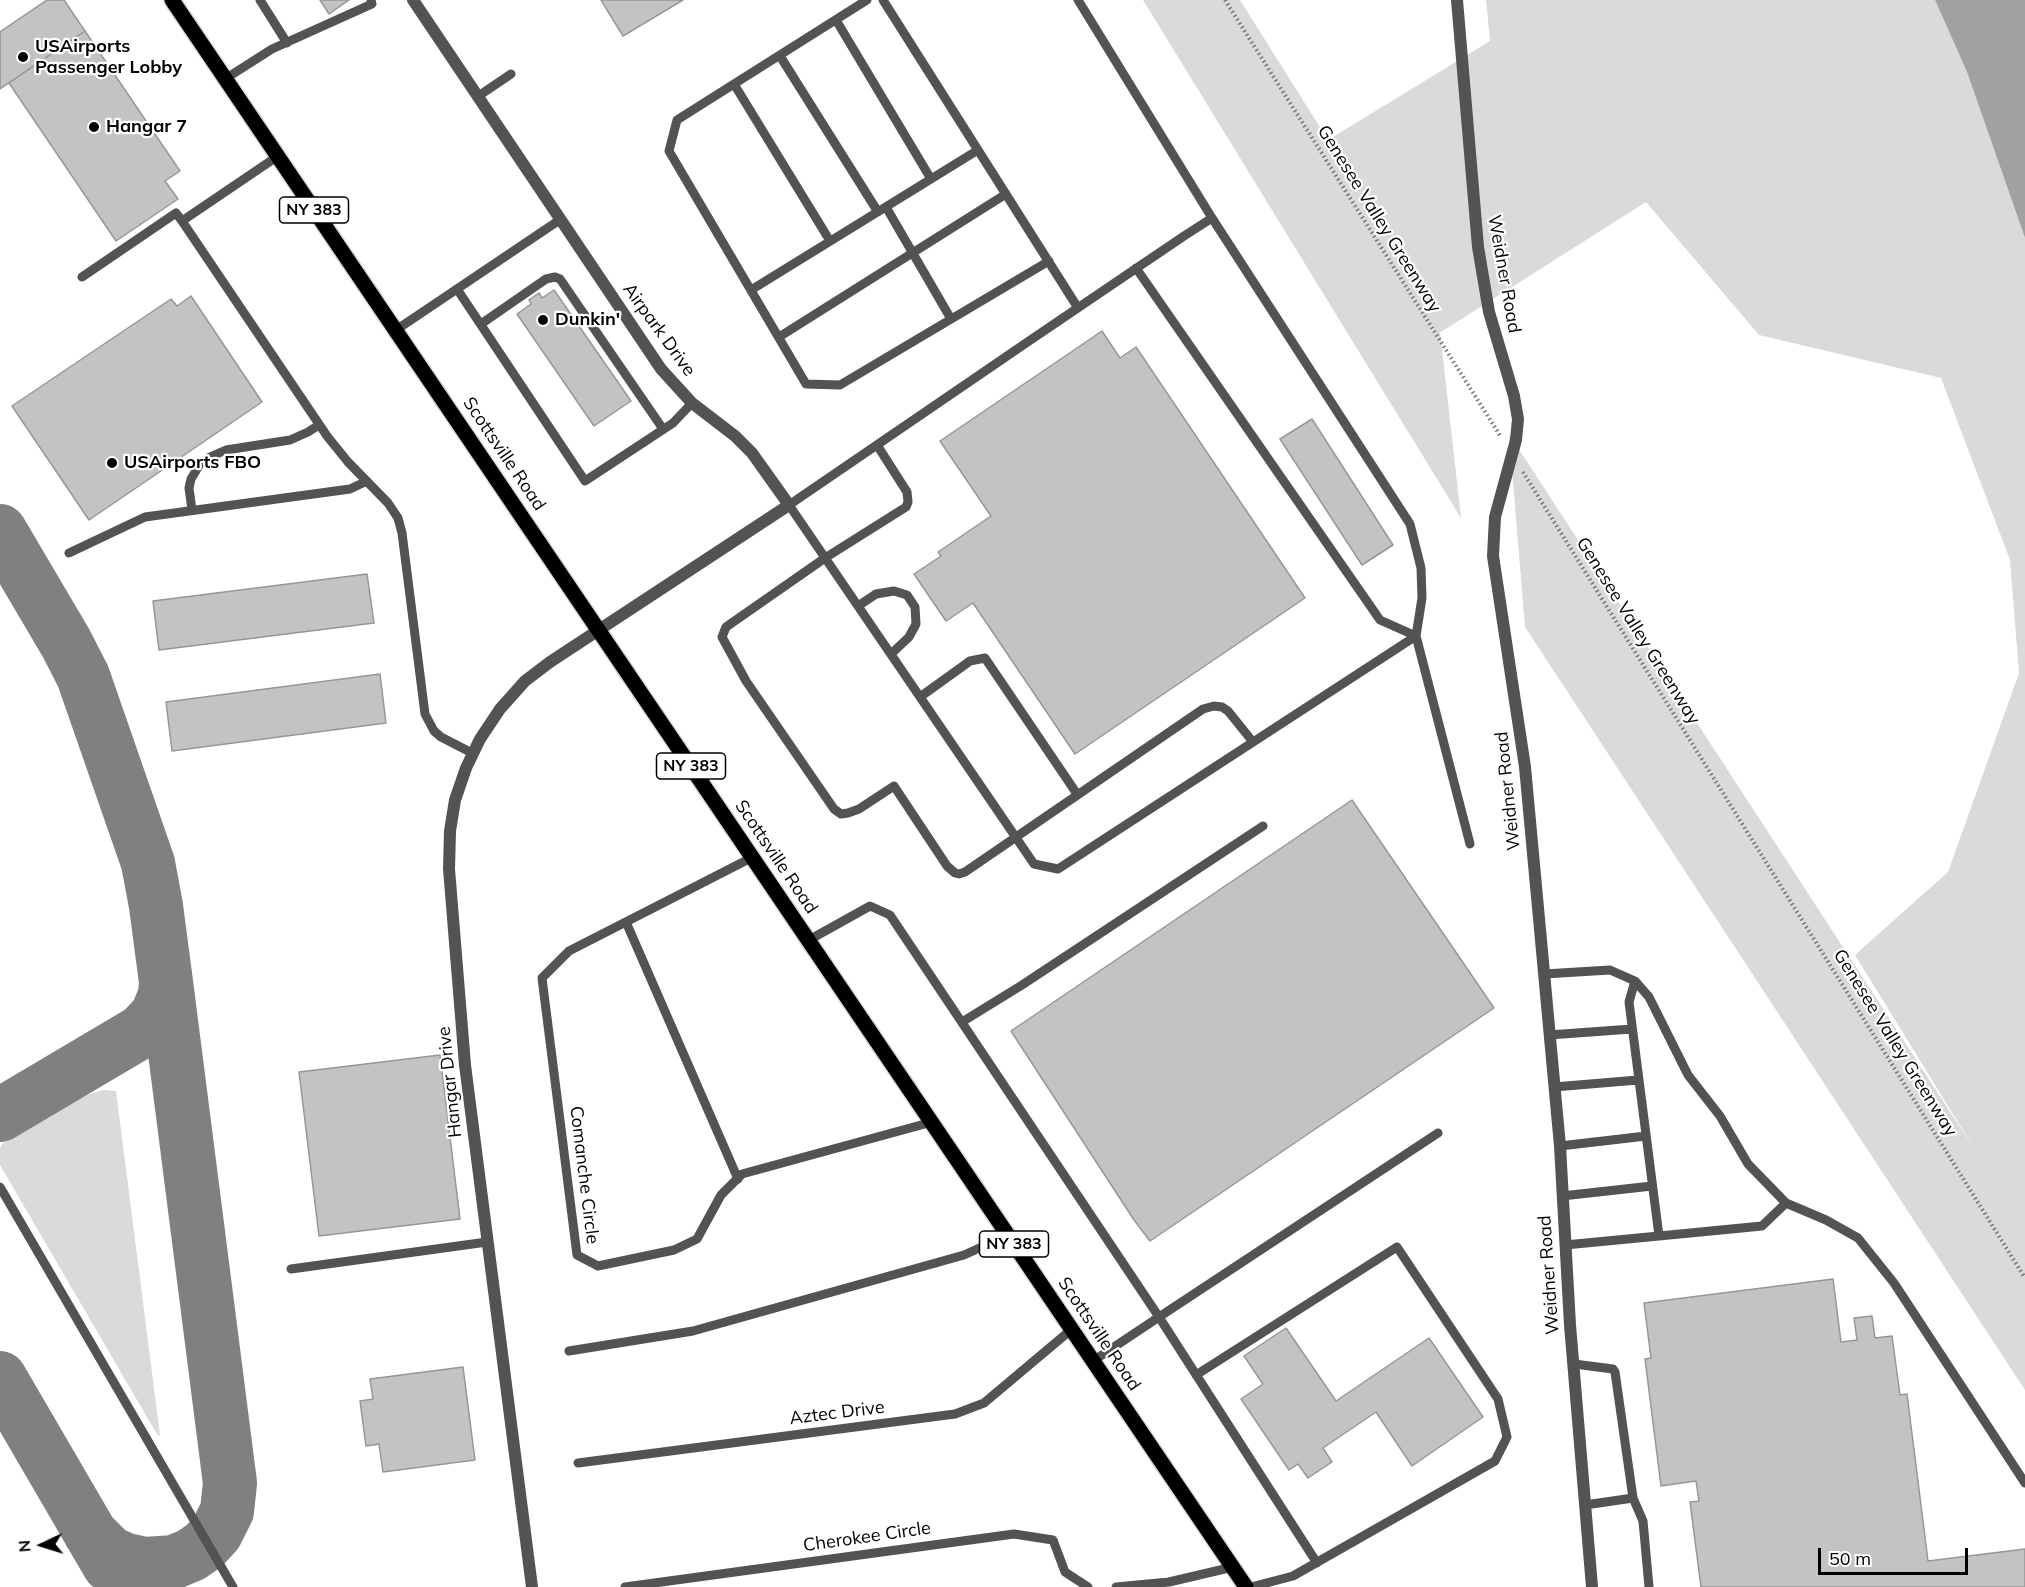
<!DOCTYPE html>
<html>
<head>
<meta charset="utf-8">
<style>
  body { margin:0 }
  #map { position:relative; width:2025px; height:1587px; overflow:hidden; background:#fff; font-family:Mulish,sans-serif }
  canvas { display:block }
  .north { position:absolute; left:12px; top:1515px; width:60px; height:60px; -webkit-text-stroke:4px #fff; paint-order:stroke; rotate:266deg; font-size:16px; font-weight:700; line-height:24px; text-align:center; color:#000 }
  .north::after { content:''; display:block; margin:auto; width:21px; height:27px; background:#000; clip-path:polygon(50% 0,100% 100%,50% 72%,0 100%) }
  .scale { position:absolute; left:1818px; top:1548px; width:150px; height:27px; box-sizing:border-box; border:3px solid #000; border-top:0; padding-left:8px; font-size:18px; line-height:21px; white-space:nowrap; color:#000; -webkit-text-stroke:4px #fff; paint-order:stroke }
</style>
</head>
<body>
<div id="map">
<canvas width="2025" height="1587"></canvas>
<div class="north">N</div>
<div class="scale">50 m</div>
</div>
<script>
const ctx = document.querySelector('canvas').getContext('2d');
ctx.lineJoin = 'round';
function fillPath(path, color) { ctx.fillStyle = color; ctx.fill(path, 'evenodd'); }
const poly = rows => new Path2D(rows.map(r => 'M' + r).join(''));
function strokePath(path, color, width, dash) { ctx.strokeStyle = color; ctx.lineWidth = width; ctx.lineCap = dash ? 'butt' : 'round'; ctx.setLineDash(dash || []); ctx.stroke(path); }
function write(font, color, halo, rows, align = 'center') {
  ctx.font = font + ' Mulish,sans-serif'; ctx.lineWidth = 4.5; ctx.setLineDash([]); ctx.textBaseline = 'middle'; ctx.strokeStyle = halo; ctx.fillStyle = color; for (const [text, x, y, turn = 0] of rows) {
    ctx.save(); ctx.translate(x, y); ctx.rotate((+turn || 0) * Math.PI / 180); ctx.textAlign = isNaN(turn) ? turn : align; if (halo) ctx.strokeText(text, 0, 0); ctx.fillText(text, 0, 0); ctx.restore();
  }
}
fillPath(poly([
  [1143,0,1240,0,1328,140,1490,41,1486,0,1935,0,1967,72,2025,238,2025,1390,1525,627,1509,434,1975,1150,1855,955,1948,872,2019,673,2010,560,1941,378,1759,335,1646,202,1441,332,1440,331,1461,518],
  [104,1090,116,1091,160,1435,158,1436,0,1165,0,1148,3,1143,87,1095]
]), '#dadada');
fillPath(poly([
  [1935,0,2025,0,2025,238,1967,72]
]), '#a1a1a1');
strokePath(poly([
  [0,531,66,643,83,676,148,863,156,906,166,982,230,1483,227,1511,216,1533,204,1546,191,1555,174,1562,145,1564,126,1560,110,1553,90,1533],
  [0,1115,142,1031,157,1015,165,995,166,982],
  [0,1378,109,1565]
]), '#808080', 54);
const building = poly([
  [47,0,64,0,85,31,0,89,0,32,47,0],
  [320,0,349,0,329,14,320,0],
  [601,0,683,0,623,36,601,0],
  [85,31,180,171,165,181,178,199,116,241,9,83,85,31],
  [554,290,631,401,594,426,517,314,531,304,529,300,539,293,542,298,554,290],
  [191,296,262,402,89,520,12,406,171,299,177,306,191,296],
  [1102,331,1120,358,1136,347,1305,598,1075,754,973,603,946,621,914,574,941,556,938,552,991,516,940,441,1102,331],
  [1312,419,1393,545,1362,565,1280,439,1312,419],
  [367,574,374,623,159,650,153,601,367,574],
  [380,674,386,723,172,751,166,702,380,674],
  [1352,800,1494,1008,1150,1241,1134,1220,1011,1031,1352,800],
  [440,1055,460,1219,319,1236,299,1072,440,1055],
  [1833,1279,1841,1342,1857,1340,1854,1318,1872,1316,1875,1338,1892,1336,1900,1395,1907,1394,1928,1561,2025,1549,2025,1587,1701,1587,1690,1502,1699,1501,1696,1481,1661,1486,1645,1359,1651,1358,1644,1303,1833,1279],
  [1286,1328,1336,1401,1429,1338,1483,1417,1412,1466,1376,1412,1323,1448,1332,1462,1308,1478,1298,1464,1289,1470,1241,1399,1263,1384,1244,1356,1286,1328],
  [463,1367,475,1460,383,1472,379,1444,366,1446,360,1401,373,1399,370,1379,463,1367]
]);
fillPath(building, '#c3c3c3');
strokePath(building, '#979797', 1.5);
const primary = poly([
  [172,0,1246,1587]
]);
strokePath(primary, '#dbdbdb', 18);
strokePath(poly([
  [1225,0,1501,437],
  [1523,472,2025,1278]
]), '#757575', 4, [1.5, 3]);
strokePath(poly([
  [260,0,287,43],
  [867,0,677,120,669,151,806,384,840,385,1049,261],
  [883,0,1078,308],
  [1078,0,1212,218],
  [836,20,931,179],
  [780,56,878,212],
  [225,79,272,49,372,4,371,0],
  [734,84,830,241],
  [477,97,511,74],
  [278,156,182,221,327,436,348,462,388,503,398,518,402,533,425,714,434,731,441,737,472,753],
  [886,207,951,319],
  [1136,268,1380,620,1416,636,1422,598,1421,568,1410,524,1212,218,1184,236,1029,341,789,505,1034,864,1058,869,1416,636,1470,844],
  [82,277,176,213,182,221],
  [457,289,585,481,673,423,692,403],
  [751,290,978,150],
  [481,324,546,279,555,277,560,279,663,429],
  [396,330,561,219],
  [779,337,1006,194],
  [877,445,907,492,908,502,906,507,825,558,726,627,722,637,746,681,834,809,841,814,848,813,859,809,894,786,947,866,955,873,959,874,965,872,1203,709,1214,706,1222,707,1228,711,1253,742],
  [192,510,189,488,191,479,200,464,210,457,226,450,290,440,308,432,319,425],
  [69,553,145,517,350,489,367,481],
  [858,606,876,594,894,591,907,595,915,607,916,624,909,637,891,654],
  [920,697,970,661,985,658,1077,794],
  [753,857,569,951,542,978,577,1255,598,1266,674,1250,697,1239,721,1195,742,1174,932,1122],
  [626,922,738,1179],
  [809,940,870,906,890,915,1159,1317,1438,1133],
  [1544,974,1610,970,1635,981,1649,997,1688,1075,1720,1116,1748,1164,1786,1203,1826,1220,1858,1238,1894,1283,2025,1483],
  [962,1022,1022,985,1263,826],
  [1549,1035,1632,1029],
  [1554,1087,1638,1080],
  [1560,1146,1646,1136],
  [0,1187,233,1587],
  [1562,1196,1652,1186],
  [1659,1236,1762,1226,1786,1203],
  [1565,1245,1659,1236,1629,1002,1635,981],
  [291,1269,487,1242],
  [569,1351,693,1331,964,1255,1008,1235],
  [1093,1361,1159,1317,1317,1563],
  [1574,1364,1613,1369,1615,1372,1633,1498],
  [1196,1375,1397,1247,1498,1399,1507,1437,1495,1461,1293,1576,1251,1587],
  [578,1463,955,1414,984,1403,1072,1329],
  [1585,1505,1633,1498,1643,1521,1649,1587],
  [625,1587,1014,1534,1053,1540,1065,1572,1088,1587],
  [1116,1587,1169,1582,1233,1567]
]), '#535353', 9);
strokePath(poly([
  [413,0,661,369,692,403,735,436,752,453,789,505,550,662,525,681,500,709,480,739,466,768,455,800,450,831,449,869,465,1065,532,1587],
  [1457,0,1478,247,1489,312,1514,396,1518,419,1516,440,1495,517,1493,556,1525,767,1560,1146,1570,1325,1592,1587]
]), '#535353', 12);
strokePath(primary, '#000', 15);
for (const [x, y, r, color] of [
  [23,57,6,"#000"],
  [94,127,6,"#000"],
  [543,320,6,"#000"],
  [112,463,6,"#000"]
]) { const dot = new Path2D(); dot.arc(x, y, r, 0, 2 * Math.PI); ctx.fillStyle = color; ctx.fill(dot); strokePath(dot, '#fff', 2); }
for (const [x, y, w] of [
  [314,210,69],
  [691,766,69],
  [1014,1244,69]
]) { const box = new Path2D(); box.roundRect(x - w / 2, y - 13, w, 26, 4.5); ctx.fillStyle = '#fff'; ctx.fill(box); strokePath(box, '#000', 1.5); }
write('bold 16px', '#000', null, [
  ["NY 383",314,210],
  ["NY 383",691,766],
  ["NY 383",1014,1244]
]);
write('bold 18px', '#000', '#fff', [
  ["USAirports",35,47],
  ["Passenger Lobby",35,68],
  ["Hangar 7",106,127],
  ["Dunkin'",555,320],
  ["USAirports FBO",124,463]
], 'left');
write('18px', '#000', '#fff', [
  ["Genesee Valley Greenway",1379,219,58],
  ["Weidner Road",1504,274,80],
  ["Airpark Drive",659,330,54],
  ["Scottsville Road",504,454,56],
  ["Genesee Valley Greenway",1638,631,58],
  ["Weidner Road",1508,791,-96],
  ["Scottsville Road",776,857,56],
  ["Genesee Valley Greenway",1895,1043,58],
  ["Hangar Drive",450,1082,-96],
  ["Comanche Circle",584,1175,83],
  ["Weidner Road",1549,1275,-94],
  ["Scottsville Road",1099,1334,56],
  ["Aztec Drive",837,1413,-7],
  ["Cherokee Circle",867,1537,-8]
]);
</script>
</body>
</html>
